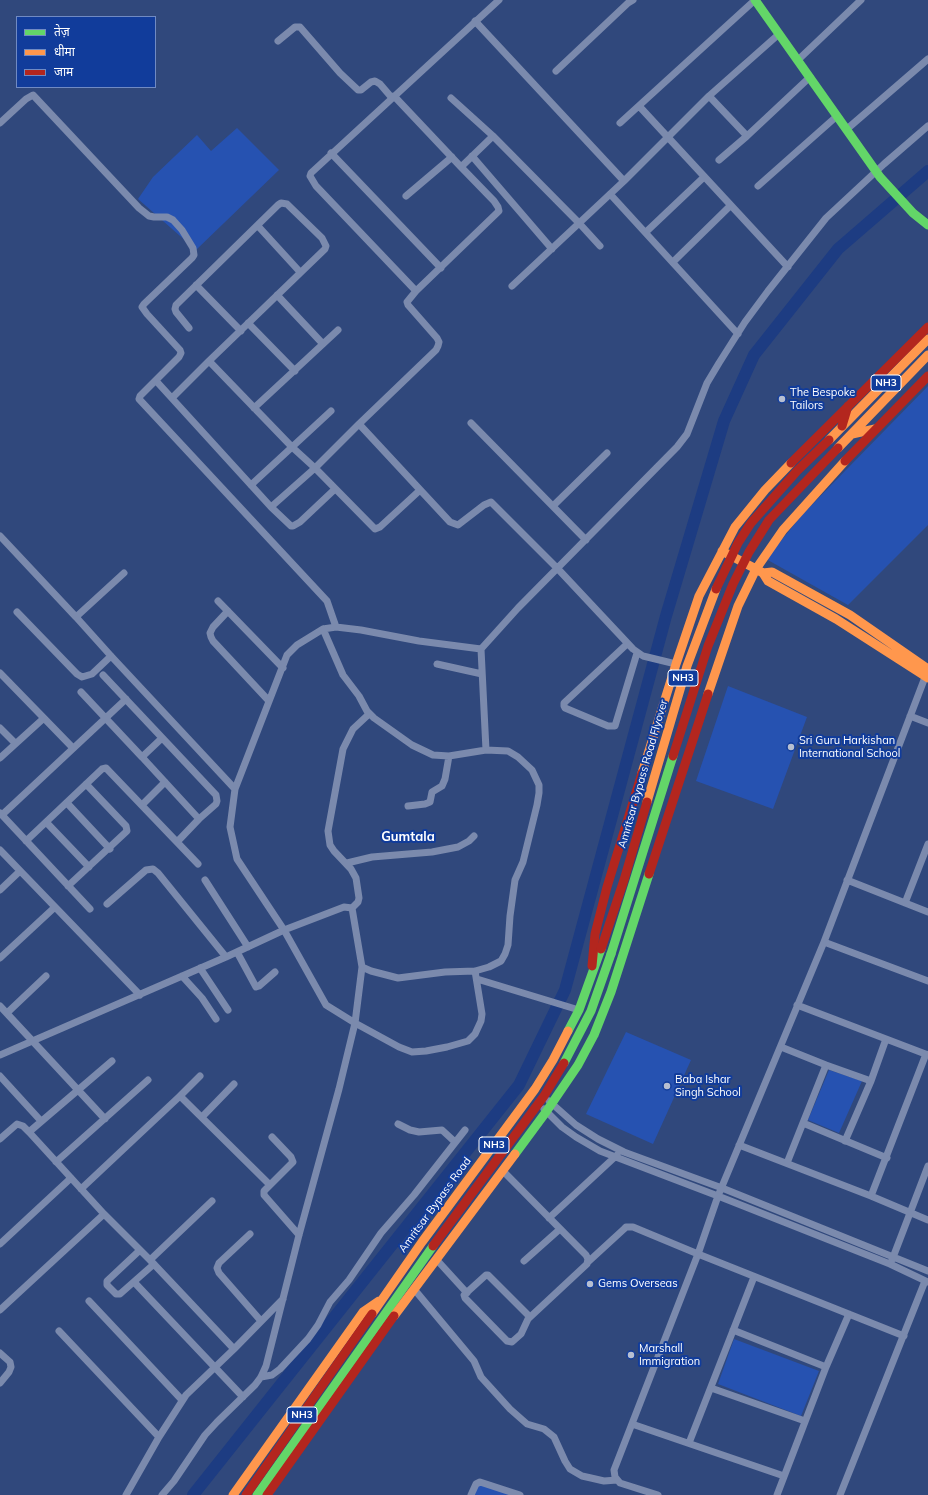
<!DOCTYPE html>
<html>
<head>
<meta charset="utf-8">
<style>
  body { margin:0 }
  #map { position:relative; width:928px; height:1495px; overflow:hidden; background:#30487c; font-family:Mulish,"Noto Sans Devanagari",sans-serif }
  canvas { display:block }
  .legend { position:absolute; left:16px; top:16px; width:140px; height:72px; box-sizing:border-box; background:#113c9b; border:1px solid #708ac3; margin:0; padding:5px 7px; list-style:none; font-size:12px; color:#fff }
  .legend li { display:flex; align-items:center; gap:8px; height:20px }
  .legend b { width:20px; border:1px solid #708ac3 }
</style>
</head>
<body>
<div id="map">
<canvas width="928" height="1495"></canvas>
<ul class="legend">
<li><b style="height:5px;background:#63d668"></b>तेज़</li>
<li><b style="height:5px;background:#ff974d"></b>धीमा</li>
<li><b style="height:5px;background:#b3261e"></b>जाम</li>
</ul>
</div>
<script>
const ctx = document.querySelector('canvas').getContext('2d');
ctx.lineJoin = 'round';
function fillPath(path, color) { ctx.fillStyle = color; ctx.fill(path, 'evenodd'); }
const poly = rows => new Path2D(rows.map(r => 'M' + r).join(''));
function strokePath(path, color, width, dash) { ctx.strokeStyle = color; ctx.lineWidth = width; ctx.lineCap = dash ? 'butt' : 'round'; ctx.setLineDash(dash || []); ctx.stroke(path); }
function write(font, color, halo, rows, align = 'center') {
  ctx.font = font + ' Mulish,sans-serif'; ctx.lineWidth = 4; ctx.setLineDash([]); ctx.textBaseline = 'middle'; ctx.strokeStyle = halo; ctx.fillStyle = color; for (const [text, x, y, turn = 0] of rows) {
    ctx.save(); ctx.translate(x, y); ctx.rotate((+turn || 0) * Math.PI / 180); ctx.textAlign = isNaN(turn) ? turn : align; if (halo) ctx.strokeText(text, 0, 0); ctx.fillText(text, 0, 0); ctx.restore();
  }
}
fillPath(poly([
  [237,128,279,170,196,250,138,199,153,177,197,135,211,151],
  [928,386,928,525,848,605,766,559,802,515],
  [728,686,807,717,773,809,696,781],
  [626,1032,691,1060,653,1144,586,1114],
  [829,1070,862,1081,839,1133,808,1120],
  [734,1339,819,1371,801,1416,718,1384],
  [478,1483,515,1495,472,1495]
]), '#2652b1');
strokePath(poly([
  [193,1495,519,1085,565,990,666,616,724,421,754,355,838,249,928,171]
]), '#1d3c82', 12);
strokePath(poly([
  [475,21,624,181],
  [278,41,295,27,300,27,340,73,358,90,361,90,371,82,375,81,380,84,392,98],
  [798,60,861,0],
  [556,71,628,3,633,0],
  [394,96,461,167],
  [709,96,747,136],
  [451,98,493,136],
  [639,106,788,267],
  [0,123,26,99,33,95,139,208,149,216,154,217,167,217,173,220,182,230,193,248,194,255,192,258,144,304,142,307,147,314,180,350,181,353,179,357,140,396,139,399,327,601,336,627],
  [620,123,755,0],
  [847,129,928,59],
  [331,153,441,268],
  [472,156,552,249],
  [719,160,747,136,810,77],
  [758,186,837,116],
  [610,194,738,334],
  [406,196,452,157],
  [258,226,300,272],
  [646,232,704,177],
  [673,262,730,206],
  [196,285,241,331],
  [512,286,624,181,709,96,779,34],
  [416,291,316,186,310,176,311,173,499,0],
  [277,295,323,344],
  [248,323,295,371],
  [189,328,176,312,175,309,176,305,278,205,281,203,287,204,322,238,326,246,325,249,209,361,292,447,315,468,359,424,450,522,458,525,484,505,491,502,558,569,633,649,643,656,676,664],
  [158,383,271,507,291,526,293,526,300,522,335,489],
  [172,398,209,361],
  [254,408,338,330],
  [471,423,586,540],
  [359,424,436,350,438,346,439,342,437,338,408,305,407,302,416,291,499,211,498,207,494,201,461,167,493,136,579,223,600,246],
  [251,485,331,411],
  [553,506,607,453],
  [271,507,315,468,375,529,380,527,419,491],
  [0,536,76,617,111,656,235,789],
  [218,601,283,668],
  [228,611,213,627,210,633,211,637,213,641,269,701],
  [17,612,77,674,82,677,92,674,111,656],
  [76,617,124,573],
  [323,629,297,645,287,655,235,789,230,827,237,859,284,930,326,1005,355,1023,399,1047,412,1052,426,1051,447,1047,468,1041,475,1034,481,1021,482,1014,475,971],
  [627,644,564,703,564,706,565,708,608,726,615,726,637,653],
  [481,649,486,750],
  [437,664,482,674],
  [0,673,73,748],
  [103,675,216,795,217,801,216,804,199,819],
  [81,692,142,757],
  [910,716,928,723],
  [0,728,15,743],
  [162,738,142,757,199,819,177,842],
  [0,758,44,718],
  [67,803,110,849],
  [142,805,165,782],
  [408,806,425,804,430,802,432,792,442,786,445,779,449,756],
  [0,813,90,909],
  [2,815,126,699],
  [46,822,89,867],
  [26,841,102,769,106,768,198,864],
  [0,850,140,995],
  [347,863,372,857,432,852,458,847,469,841,474,836],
  [205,880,248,947],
  [847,880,928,912],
  [68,886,127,831,126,826,86,784],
  [0,890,20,871],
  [905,903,928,844],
  [107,904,146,870,153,869,158,873,226,957],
  [352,908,358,902,359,898,356,878,351,869,334,851,330,845,328,831,343,749,353,729,369,714],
  [824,942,928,981],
  [237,952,256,987,259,986,275,972],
  [0,958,55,907],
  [200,968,228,1010],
  [182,976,202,998,216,1019],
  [477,979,579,1010],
  [797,1005,928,1055],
  [0,1006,105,1119],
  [7,1013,46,976],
  [781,1047,826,1065],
  [0,1055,226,957,284,930,344,907,352,908,362,967,371,971,398,978,445,972,475,971,489,967,501,961,505,954,508,945,510,916,515,880,523,862,537,805,539,793,539,785,532,770,518,757,508,751,486,750,449,756,433,755,412,745,374,718,367,711,359,696,343,675,323,629,336,627,361,630,419,641,481,649,518,608,677,447,687,434,707,383,719,363,745,322,768,291,826,218,884,164,928,126],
  [112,1061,29,1132,104,1214,150,1260,234,1349],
  [0,1076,41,1121],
  [180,1096,200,1076],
  [549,1101,576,1125,598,1139,624,1152,722,1188,928,1271],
  [544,1109,562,1127,576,1137,600,1151,718,1196,824,942,927,672],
  [202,1117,234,1084],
  [803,1123,887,1158],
  [398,1124,410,1130,419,1132,442,1130,455,1142],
  [272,1137,291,1157,293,1162,264,1191,264,1195,299,1235],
  [0,1139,17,1124,23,1126,29,1132],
  [845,1141,871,1081],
  [739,1145,871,1196,928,1220],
  [56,1162,148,1080],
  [787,1163,826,1065,871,1081,886,1039],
  [503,1171,586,1255,588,1259,587,1264,528,1319,521,1334,512,1342,507,1341,465,1298,464,1295,486,1275,488,1275,530,1317],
  [81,1189,180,1096,270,1185],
  [871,1196,926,1054],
  [549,1218,617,1155],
  [250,1234,219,1263,217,1268,219,1273,261,1321],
  [0,1244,71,1178],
  [140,1250,107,1281,107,1285,116,1294,120,1294,154,1264],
  [436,1259,467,1293],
  [150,1260,212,1201],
  [892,1260,928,1166],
  [524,1261,560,1229],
  [588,1262,624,1229,626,1227,633,1227,698,1254,904,1336],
  [134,1282,243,1397],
  [414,1289,474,1361,481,1377,510,1409,527,1424,544,1429,554,1437,565,1461,570,1469,582,1476,591,1478,604,1481,617,1480],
  [89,1301,182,1400],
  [0,1310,104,1214],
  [733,1330,826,1367],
  [59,1331,159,1437],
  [0,1353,10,1362,11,1367,9,1372,0,1383],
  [261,1377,272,1375,280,1369,308,1339,318,1325,330,1302,349,1280,381,1233,414,1195,465,1130],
  [711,1388,805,1421],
  [632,1424,784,1476],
  [689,1443,754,1277],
  [126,1495,159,1437,186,1395,234,1349,283,1299],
  [162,1495,174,1481,205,1435,217,1422,255,1385,261,1377,266,1366,299,1235,339,1089,355,1023,362,967],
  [471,1495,476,1484,480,1482,520,1495],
  [658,1495,620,1483,615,1477,614,1470,698,1254,718,1196,890,1264,928,1282],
  [777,1495,826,1367,849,1314],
  [840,1495,925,1281]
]), '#7b8aad', 7);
strokePath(poly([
  [755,0,880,177,913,213,928,225],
  [568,1031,579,1010,601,949],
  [564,1063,591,1011,611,954],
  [515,1154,546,1112,578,1065,594,1035,611,992,649,874],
  [257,1495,433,1246]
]), '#63d668', 9);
strokePath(poly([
  [852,434,875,429],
  [829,440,928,339],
  [838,448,928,355],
  [722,551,756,569],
  [756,569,763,573,768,581,836,619,928,678],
  [763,573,772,572,850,615,928,669],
  [708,694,738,606,756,569,783,530,845,461],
  [642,773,676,664,699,596,735,527,765,490,791,463],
  [372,1314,422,1242,535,1089,553,1060,568,1031],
  [394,1316,515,1154],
  [233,1495,363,1312,379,1301]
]), '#ff974d', 9);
strokePath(poly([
  [842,426,848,406],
  [845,461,928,376],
  [791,463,928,327],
  [649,874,708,694],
  [592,966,595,934,607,887,642,773],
  [433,1246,544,1096,564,1063],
  [246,1495,372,1314],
  [267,1495,394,1316]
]), '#b3261e', 9);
strokePath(poly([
  [611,954,673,756]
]), '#63d668', 9);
strokePath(poly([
  [647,802,687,666,716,589]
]), '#ff974d', 9);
strokePath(poly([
  [716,589,738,543,751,523,797,471,829,440],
  [673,756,708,646,733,584,749,552,769,520,838,448],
  [601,949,624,880,647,802]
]), '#b3261e', 9);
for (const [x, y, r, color] of [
  [782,399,4,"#b7bfd1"],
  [791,747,4,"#b7bfd1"],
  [667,1086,4,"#b7bfd1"],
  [590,1284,4,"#b7bfd1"],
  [631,1355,4,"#b7bfd1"]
]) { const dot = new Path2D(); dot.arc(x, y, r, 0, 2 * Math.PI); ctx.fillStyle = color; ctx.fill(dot); strokePath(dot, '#113c9b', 1.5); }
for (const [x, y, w] of [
  [886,383,30],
  [683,678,30],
  [494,1145,30],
  [302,1415,30]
]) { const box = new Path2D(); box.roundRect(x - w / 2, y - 8, w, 16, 3); ctx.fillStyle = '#113c9b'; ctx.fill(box); strokePath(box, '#fff', 1); }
write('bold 10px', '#fff', null, [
  ["NH3",886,383],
  ["NH3",683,678],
  ["NH3",494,1145],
  ["NH3",302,1415]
]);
write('11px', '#fff', '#113c9b', [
  ["The Bespoke",790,393],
  ["Tailors",790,406],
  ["Sri Guru Harkishan",799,741],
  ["International School",799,754],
  ["Baba Ishar",675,1080],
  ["Singh School",675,1093],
  ["Gems Overseas",598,1284],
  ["Marshall",639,1349],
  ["Immigration",639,1362]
], 'left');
write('11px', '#fff', '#113c9b', [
  ["Amritsar Bypass Road Flyover",643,774,-74],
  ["Amritsar Bypass Road",435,1205,-54]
]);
write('bold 13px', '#fff', '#113c9b', [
  ["Gumtala",408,837]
]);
</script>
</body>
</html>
